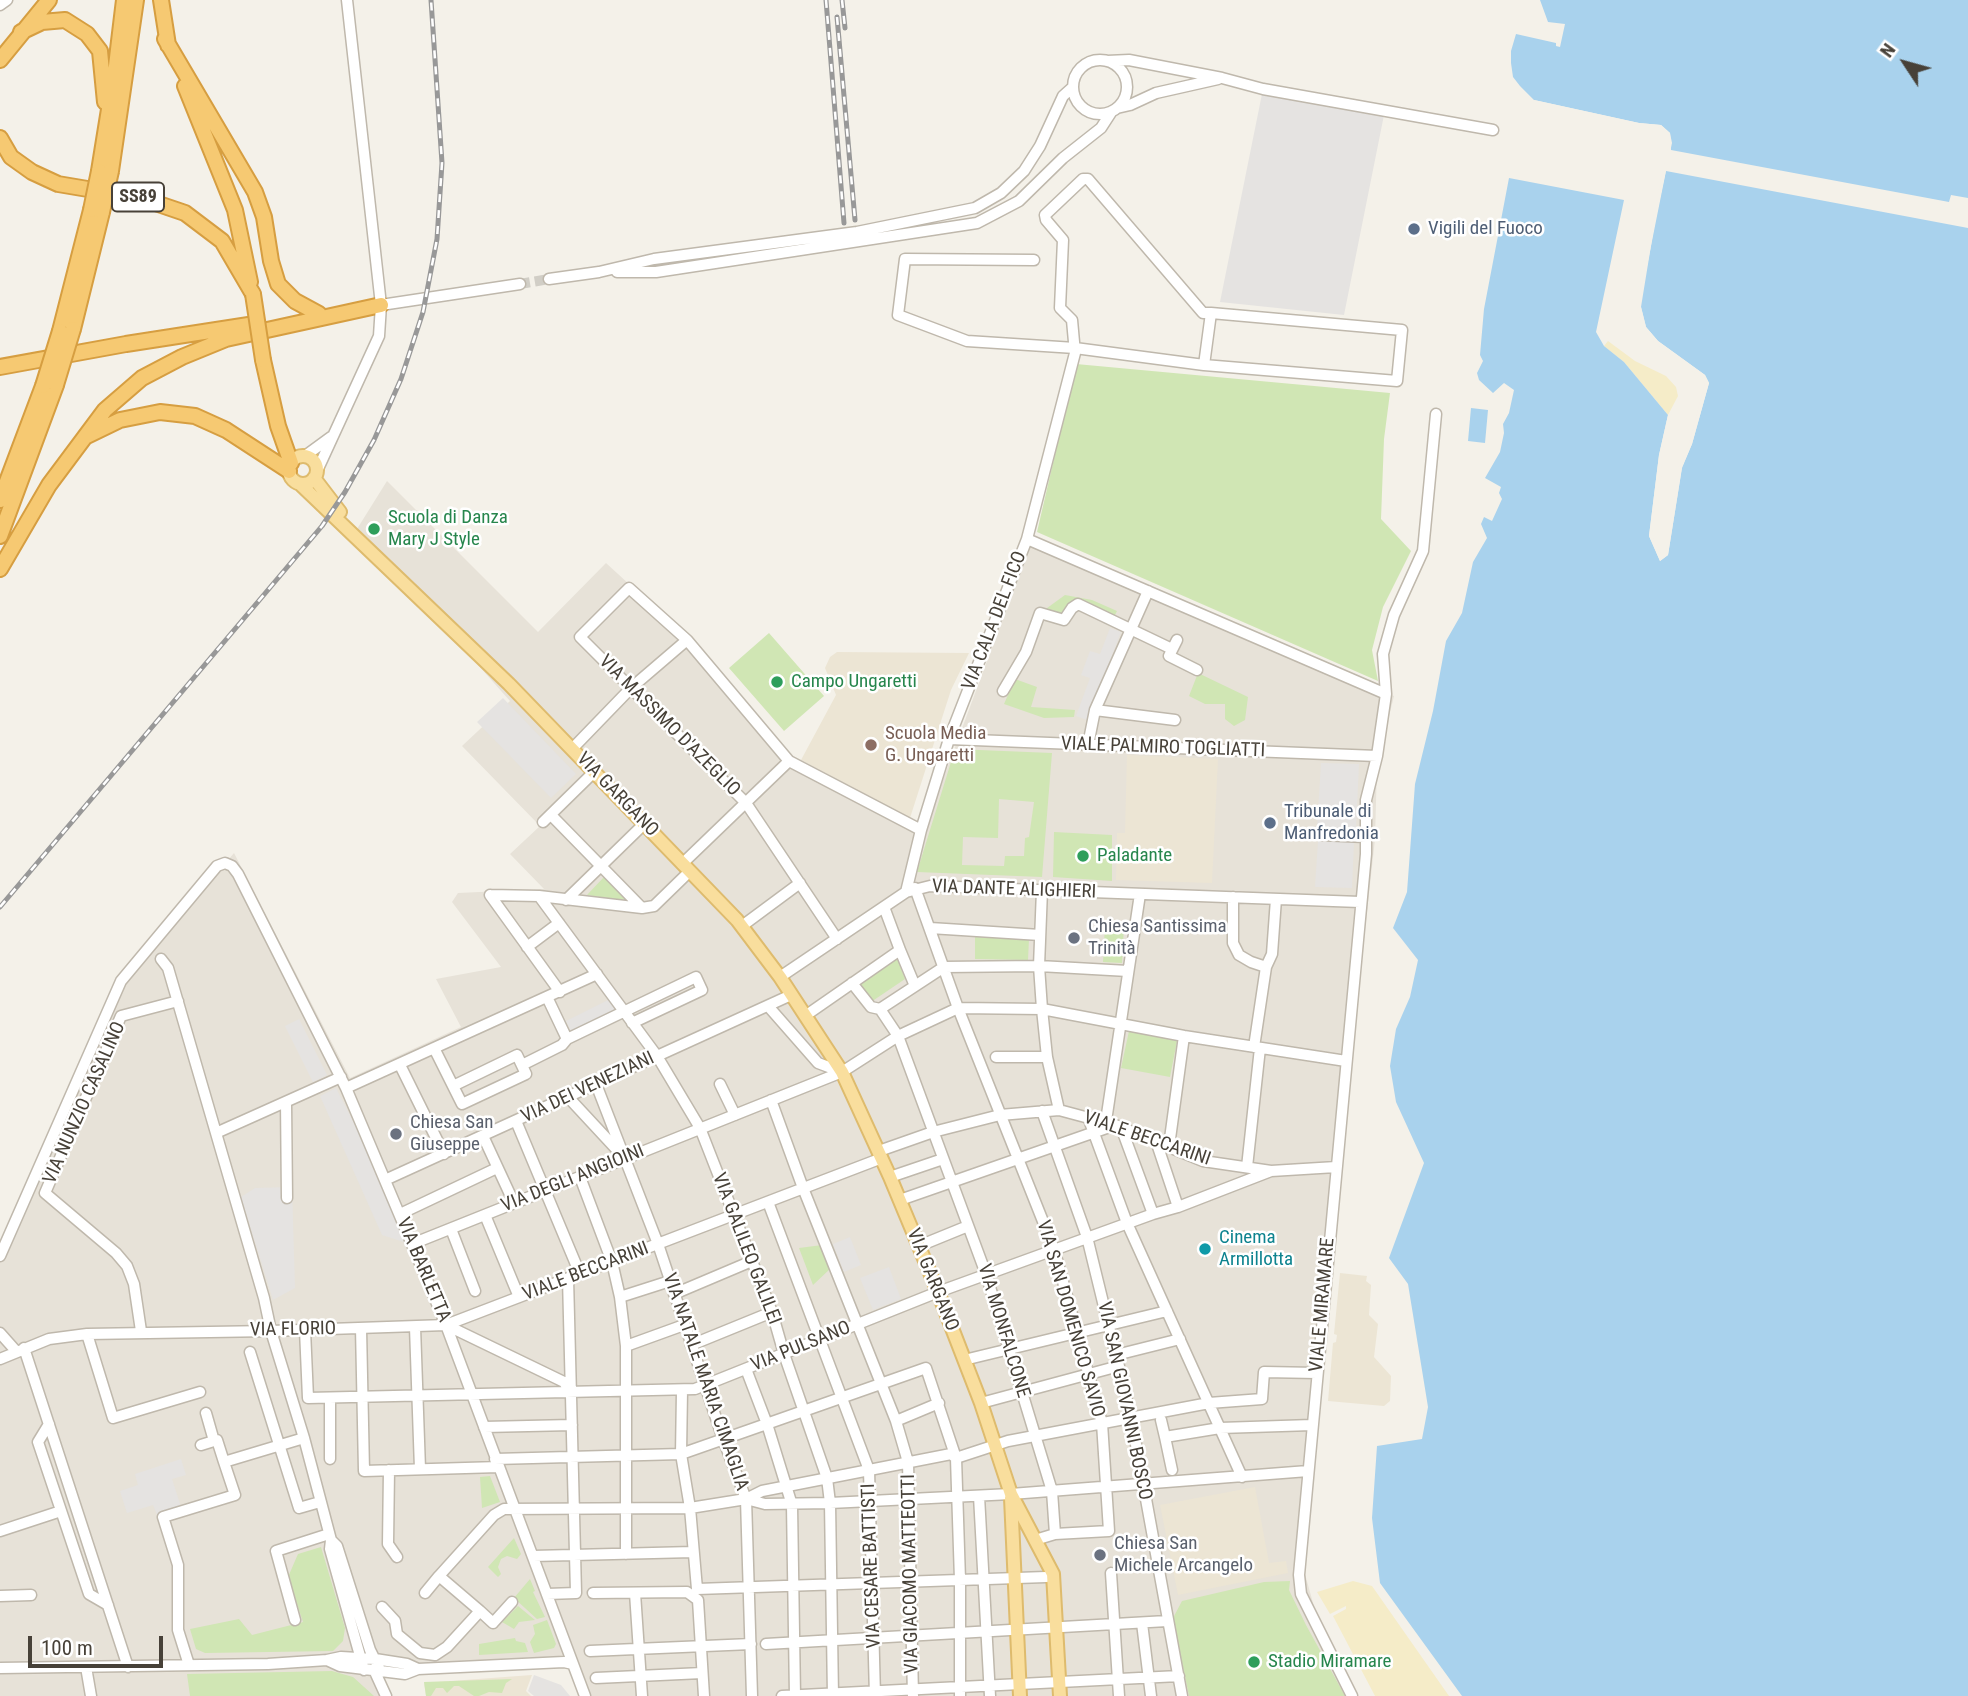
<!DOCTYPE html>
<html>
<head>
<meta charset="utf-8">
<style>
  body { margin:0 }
  #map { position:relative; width:1968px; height:1696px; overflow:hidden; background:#f4f1e9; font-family:"Roboto Condensed",sans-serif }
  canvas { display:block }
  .north { position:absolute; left:1870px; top:28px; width:70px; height:70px; -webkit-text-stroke:5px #fff; paint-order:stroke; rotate:306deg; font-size:19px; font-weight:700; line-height:28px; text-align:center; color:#474138 }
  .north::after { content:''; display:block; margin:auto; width:24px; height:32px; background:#474138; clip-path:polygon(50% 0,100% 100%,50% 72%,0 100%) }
  .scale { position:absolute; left:28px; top:1636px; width:135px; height:32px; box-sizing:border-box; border:4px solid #474138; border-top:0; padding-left:9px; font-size:21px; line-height:24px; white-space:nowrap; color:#474138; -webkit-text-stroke:5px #fff; paint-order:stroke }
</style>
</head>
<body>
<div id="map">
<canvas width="1968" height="1696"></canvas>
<div class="north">N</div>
<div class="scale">100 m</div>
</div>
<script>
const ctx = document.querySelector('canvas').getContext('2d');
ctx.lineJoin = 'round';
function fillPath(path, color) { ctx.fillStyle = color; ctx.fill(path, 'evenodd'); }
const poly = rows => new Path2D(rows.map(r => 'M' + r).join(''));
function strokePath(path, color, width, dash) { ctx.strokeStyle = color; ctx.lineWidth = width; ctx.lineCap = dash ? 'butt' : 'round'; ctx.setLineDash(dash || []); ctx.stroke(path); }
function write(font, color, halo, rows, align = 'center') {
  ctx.font = font + ' "Roboto Condensed",sans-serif'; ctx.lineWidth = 5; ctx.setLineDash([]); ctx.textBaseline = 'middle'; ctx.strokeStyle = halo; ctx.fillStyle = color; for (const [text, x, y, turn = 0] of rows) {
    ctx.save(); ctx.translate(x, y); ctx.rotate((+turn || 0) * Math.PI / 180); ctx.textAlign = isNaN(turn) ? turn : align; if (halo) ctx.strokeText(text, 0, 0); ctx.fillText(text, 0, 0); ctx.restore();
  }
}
fillPath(poly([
  [387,481,538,632,606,563,689,639,791,759,925,828,1032,540,1394,696,1377,765,1375,839,1339,1167,1305,1574,1321,1632,1356,1696,582,1696,571,1667,379,1667,392,1696,0,1696,0,1246,125,980,234,853,350,1078,461,1027,436,979,501,967,452,902,458,893,544,889,510,854,540,826,462,746,510,701,357,529]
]), '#e7e2d8');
fillPath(poly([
  [837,652,969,653,951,690,910,818,801,760,836,695,825,668,830,657],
  [1127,755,1218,759,1212,883,1116,880,1117,833,1125,833],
  [1340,1273,1367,1276,1366,1281,1371,1285,1369,1315,1378,1324,1374,1357,1391,1376,1390,1401,1384,1406,1328,1401,1333,1343,1336,1342,1337,1335,1334,1334],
  [1255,1487,1269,1563,1286,1561,1288,1573,1178,1595,1160,1505],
  [532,1675,526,1691,531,1696,426,1696,424,1683]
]), '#ece5d4');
fillPath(poly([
  [1076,364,1390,393,1384,439,1381,519,1411,551,1383,607,1372,650,1378,681,1037,532],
  [1065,595,1092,600,1117,611,1113,619,1079,602,1065,616,1043,611],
  [769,633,824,696,784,731,729,668],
  [1198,673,1248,697,1245,720,1234,726,1225,719,1225,704,1205,704,1189,696],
  [1015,679,1037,687,1031,707,1075,710,1074,717,1044,718,1004,704],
  [955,749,1052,753,1042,877,917,872],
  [999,799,1034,802,1029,837,1025,838,1024,856,1005,856,1004,866,962,865,963,837,998,838],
  [1054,832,1112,835,1112,881,1053,877],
  [604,877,627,901,587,895],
  [1105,925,1124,926,1122,963,1103,962],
  [975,937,1029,939,1028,960,975,959],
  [897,958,905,979,871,1002,858,984],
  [1129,1031,1177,1041,1170,1077,1121,1068],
  [822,1245,831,1268,813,1285,799,1248],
  [490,1476,500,1502,482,1508,480,1477],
  [514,1538,521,1554,517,1559,507,1556,501,1559,498,1567,501,1574,498,1577,488,1567],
  [321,1547,345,1628,343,1641,333,1651,205,1653,196,1649,190,1629,239,1619,252,1635,303,1622,288,1577,298,1554],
  [530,1579,535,1591,533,1592,545,1617,537,1619,514,1598],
  [1290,1581,1289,1590,1306,1625,1345,1696,1189,1696,1173,1618,1182,1601,1264,1582],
  [518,1606,535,1620,519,1622,514,1629,502,1622],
  [547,1620,556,1644,554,1648,534,1653,530,1642,535,1634,533,1625],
  [515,1638,516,1641,525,1643,528,1652,479,1655,479,1644],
  [332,1671,353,1677,374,1696,190,1696,187,1674],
  [512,1679,506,1683,502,1693,489,1692,479,1696,474,1696,459,1686,454,1686,447,1693,443,1688,436,1688,431,1696,426,1696,424,1682]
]), '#d0e6b4');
fillPath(poly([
  [1608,341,1635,361,1666,376,1676,387,1678,396,1668,415,1624,362,1604,346],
  [1353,1581,1372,1586,1449,1696,1375,1696,1333,1616,1346,1609,1346,1606,1330,1614,1317,1592]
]), '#f5ecc8');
fillPath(poly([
  [1263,89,1385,110,1344,315,1220,302],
  [1110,628,1121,632,1087,720,1076,716,1090,678,1081,675,1090,651,1100,654],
  [503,698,576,774,551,798,477,722],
  [1321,763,1359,764,1356,829,1317,828],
  [1318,841,1354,842,1352,888,1315,887],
  [610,999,619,1017,575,1039,566,1021],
  [299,1019,327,1075,313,1082,285,1026],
  [336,1088,359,1133,407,1243,382,1235,320,1096],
  [292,1187,295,1288,273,1300,241,1197,255,1188],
  [850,1237,861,1265,844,1272,833,1244],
  [889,1267,901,1299,873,1310,860,1278],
  [181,1459,186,1475,172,1479,181,1507,157,1515,153,1505,127,1513,120,1491,138,1485,135,1474],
  [534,1675,561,1685,570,1696,534,1696,528,1691]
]), '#e5e3e1');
fillPath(poly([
  [1540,0,1968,0,1968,1696,1462,1696,1380,1583,1372,1518,1377,1446,1422,1439,1428,1407,1408,1284,1389,1258,1424,1163,1396,1102,1390,1066,1396,1029,1410,997,1418,960,1393,928,1407,892,1415,784,1433,711,1446,641,1462,613,1473,562,1487,538,1481,524,1484,517,1492,521,1502,499,1499,493,1501,487,1485,478,1500,452,1504,433,1503,424,1509,413,1514,390,1504,383,1493,393,1479,380,1477,373,1483,361,1480,355,1484,309,1509,178,1624,200,1596,332,1604,346,1624,362,1668,415,1659,455,1649,536,1660,561,1668,555,1682,467,1692,444,1709,383,1705,375,1658,341,1646,327,1641,307,1655,221,1672,143,1670,133,1661,125,1639,123,1534,100,1520,86,1513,77,1511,63,1511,51,1516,34,1556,43,1556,46,1560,47,1565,24,1548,22],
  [1471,408,1488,410,1485,443,1468,441]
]), '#a9d2ed');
fillPath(poly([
  [1534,100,1639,123,1661,125,1670,133,1671,150,1949,202,1951,195,1968,198,1968,228,1666,171,1641,296,1641,307,1646,327,1658,341,1705,375,1709,383,1692,444,1682,468,1668,555,1660,561,1649,536,1659,455,1668,415,1671,412,1672,415,1662,456,1661,478,1654,508,1652,535,1662,556,1665,553,1671,525,1679,466,1689,443,1705,383,1702,378,1655,343,1643,329,1637,307,1637,296,1652,221,1669,143,1667,135,1660,128,1638,127,1586,115,1533,103]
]), '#f4f1e9');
strokePath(poly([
  [520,284,549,279]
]), '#d1cec6', 10, [10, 5]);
const minor = poly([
  [0,5,7,0],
  '1073 87a27 27 0 1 1 54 0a27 27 0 1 1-54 0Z',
  [1107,61,1129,60,1222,78,1263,89,1493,130],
  [1117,108,1130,105,1156,93,1218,79],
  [1034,260,905,259,898,315,967,341,1075,348,1204,365,1397,381,1402,330,1211,313,1204,365],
  [617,272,656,272,977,223,1019,201,1063,158,1101,128,1112,111],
  [549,279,599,272,654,259,857,232,975,208,1001,193,1024,171,1040,146,1063,96,1073,87],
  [381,305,520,284],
  [305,456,331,437],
  [317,471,379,336,381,305,347,0],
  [1027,539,1386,694],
  [687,640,629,588,580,637,746,803,837,939],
  [1177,640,1169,656,1197,670],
  [1003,691,1026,652,1040,613,1064,620,1072,608,1078,604,1172,649],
  [1095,710,1175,720],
  [949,739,1377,756],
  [1088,745,1095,710,1148,591],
  [572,749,631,688,687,640,789,761,921,830],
  [551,815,642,908],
  [543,822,594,772],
  [1321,835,1366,837],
  [682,864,789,761],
  [915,888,958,1008,1054,1249,1102,1423,1109,1531,1055,1534,1035,1540],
  [1042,890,1039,966,1042,1009,1047,1057,1059,1110],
  [906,892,921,830,949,739,1027,539,1075,353,1072,320,1060,308,1063,240,1046,220,1045,215,1083,179,1088,179,1203,313,1211,313],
  [490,895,539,896,657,1056,700,1128,772,1312,784,1354,827,1478,830,1503,833,1696],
  [490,895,560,992],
  [539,896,642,908,654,906,690,871],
  [1233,897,1233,943,1239,955,1251,962,1266,967],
  [566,900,644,824],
  [742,926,800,883],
  [930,928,1040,935],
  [527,947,559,923],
  [900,950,915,986],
  [161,959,168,968,264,1298,271,1331,304,1438,331,1540,330,1549,364,1670],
  [780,977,906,892,930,886,1360,902],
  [852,983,871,1007,880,1009,898,1036,986,1274,1052,1491,1055,1534],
  [547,997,567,1039,696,977,702,990,632,1023],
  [768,1006,818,1063,842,1072],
  [880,1009,944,967,1039,966,1128,971],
  [805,1016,900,950,884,907],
  [1254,1047,1266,967,1272,954,1276,899],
  [434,1048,453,1086],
  [517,1055,526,1074,462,1104,453,1086,517,1055],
  [996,1057,1047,1057],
  [400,1065,444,1154],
  [522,1065,562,1045,567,1039],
  [596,1084,658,1244,723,1439,746,1499,752,1696],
  [720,1084,735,1115],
  [346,1088,597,974],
  [568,1097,620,1153],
  [771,1100,803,1188,896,1421,908,1462,913,1696],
  [286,1102,287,1198],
  [1042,1111,1087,1237,1131,1417,1182,1696],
  [1088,1117,1127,1223,1242,1477],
  [516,1121,580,1274],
  [1106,1121,1140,894],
  [1121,1127,1153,1214],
  [216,1133,341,1077],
  [483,1136,514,1203],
  [1156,1141,1178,1207],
  [1169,1146,1184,1036],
  [879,1151,933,1132,1000,1115,1059,1110,1115,1125,1203,1161,1271,1171,1336,1167],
  [1247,1167,1260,1048],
  [580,1177,612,1262,620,1297,626,1346,626,1554],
  [890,1177,943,1159],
  [385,1180,791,995],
  [900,1200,1115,1125],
  [768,1202,869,1470,875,1696],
  [400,1214,497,1168],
  [485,1215,519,1297],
  [451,1229,475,1291],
  [412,1244,842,1072,898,1036,958,1008,1042,1009,1184,1036,1346,1061],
  [919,1246,968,1226],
  [0,1256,121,981,217,866,225,863,232,866,238,874,346,1088,446,1325,585,1696],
  [674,1294,752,1261],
  [620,1297,670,1281],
  [446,1325,882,1158],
  [415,1327,420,1469],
  [361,1328,364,1471,499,1467],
  [305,1330,308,1398,695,1389,938,1292,1153,1214,1178,1207,1271,1171],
  [141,1331,134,1284,127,1266,116,1253,45,1193,121,1016,178,1001],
  [0,1333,16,1351],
  [87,1334,113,1418,200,1392],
  [691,1345,772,1312],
  [626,1346,684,1325],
  [24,1348,128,1667],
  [250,1352,299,1508,320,1502],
  [1116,1355,1180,1339],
  [0,1359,49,1339,87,1334,271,1331,446,1325,564,1382,571,1393],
  [964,1360,1167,1311],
  [746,1369,767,1424,792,1505,795,1696],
  [682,1391,681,1454,690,1508,697,1589,1046,1577],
  [330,1398,330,1459],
  [981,1403,1119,1366],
  [206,1413,214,1441],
  [1161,1420,1165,1437],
  [896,1421,939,1403],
  [49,1424,38,1442,89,1594,108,1605],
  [484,1427,572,1425],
  [201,1445,217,1440,224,1462],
  [495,1459,681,1454,926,1368,956,1458,960,1580,960,1696],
  [389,1470,388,1544,397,1557],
  [1172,1470,1165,1437,1220,1428,1312,1425],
  [979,1496,990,1696],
  [746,1499,765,1504,830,1503,1011,1494,1308,1471],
  [0,1531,61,1511],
  [331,1540,337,1546,370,1650,381,1672],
  [533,1556,693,1552],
  [1111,1573,1119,1696],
  [425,1593,439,1576],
  [593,1593,687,1592,698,1600,704,1696],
  [635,1593,642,1696],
  [547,1594,576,1593,568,1278],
  [0,1596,31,1595],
  [382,1607,395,1621,397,1634,420,1653,435,1655,447,1647,480,1611,439,1576,494,1515,504,1509,690,1508,746,1499,762,1491,951,1454,956,1458,1008,1441,1209,1403,1262,1399,1264,1372,1317,1373],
  [480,1611,493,1623,512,1602],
  [295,1620,276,1551,329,1534],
  [1142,1623,1151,1696],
  [766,1644,1167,1621],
  [590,1651,751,1644],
  [327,1660,341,1657,375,1659,407,1664,418,1669],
  [189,1665,178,1630,178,1565,163,1517,235,1495,224,1462,304,1438],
  [86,1667,91,1696],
  [0,1668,268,1664,327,1660,340,1666,405,1674,418,1669,564,1662,573,1664],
  [375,1672,386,1696],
  [596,1678,702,1673],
  [782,1696,1179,1676],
  [1352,1696,1301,1594,1299,1575,1366,854,1366,800,1377,756,1386,694,1383,654,1394,615,1423,551,1436,414]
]);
const major = poly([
  '289 470a14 14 0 1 1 28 0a14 14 0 1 1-28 0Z',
  [314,478,340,512],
  [300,484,509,684,737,920,780,977,842,1072,890,1177,938,1292,981,1403,1011,1494,1053,1574,1060,1696],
  [1011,1498,1020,1696]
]);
const highway = poly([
  [161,0,168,45],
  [21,32,42,22,65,20,87,34,100,51,105,102],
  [165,39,255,192,264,217,271,261,278,284,295,301,319,314],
  [0,60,49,0],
  [185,86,235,210,250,282],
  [0,138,11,157,32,172,58,184,141,198,185,213,222,241,253,294],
  [99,171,116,66,124,0],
  [111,171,136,0],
  [73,329,102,212],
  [60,331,91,210],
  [263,360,278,426,291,463],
  [0,367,126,344,255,324],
  [87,436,120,420,160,412,195,416,226,430,289,471],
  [0,500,43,386],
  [0,536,56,385],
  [0,569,49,485,105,410,142,378,182,357,226,339,381,305]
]);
strokePath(minor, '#bfb8ac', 13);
strokePath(major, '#debb6d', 16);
strokePath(highway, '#d69e41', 18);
strokePath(minor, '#fff', 10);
strokePath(major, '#f9de9d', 12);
strokePath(highway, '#f6c972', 14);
const rail = poly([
  [826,0,844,223],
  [842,0,845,28],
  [837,17,855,220],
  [0,907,322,526,345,492,374,440,401,379,423,312,437,239,442,163,431,0]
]);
strokePath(rail, '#989898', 5);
strokePath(rail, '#fff', 2.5, [8]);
const highwayBridge = poly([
  [91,210,99,171],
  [102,212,111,171],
  [253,294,263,360],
  [56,385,73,329],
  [43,386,60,331]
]);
strokePath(highwayBridge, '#d69e41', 18, []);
strokePath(highwayBridge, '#f6c972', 14);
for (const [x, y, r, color] of [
  [1414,229,7,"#5c6f8a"],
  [374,529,7,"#2e9e5b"],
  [777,682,7,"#2e9e5b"],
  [871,745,7,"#8d6e63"],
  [1270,823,7,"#5c6f8a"],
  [1083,856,7,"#2e9e5b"],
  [1074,938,7,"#6b7280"],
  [396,1134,7,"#6b7280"],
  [1205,1249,7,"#0f9aa8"],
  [1100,1555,7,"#6b7280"],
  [1254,1662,7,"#2e9e5b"]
]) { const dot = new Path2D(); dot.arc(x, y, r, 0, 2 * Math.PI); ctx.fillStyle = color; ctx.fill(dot); strokePath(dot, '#fff', 2.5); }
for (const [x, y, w] of [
  [138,197,52]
]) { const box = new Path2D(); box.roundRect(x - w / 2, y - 14.5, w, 29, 5); ctx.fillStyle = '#fff'; ctx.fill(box); strokePath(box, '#474138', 2); }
write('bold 18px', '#474138', null, [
  ["SS89",138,197]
]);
write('19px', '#4e5e75', '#fff', [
  ["Vigili del Fuoco",1428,229],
  ["Tribunale di",1284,812],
  ["Manfredonia",1284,834]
], 'left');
write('19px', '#27864d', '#fff', [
  ["Scuola di Danza",388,518],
  ["Mary J Style",388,540],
  ["Campo Ungaretti",791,682],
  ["Paladante",1097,856],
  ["Stadio Miramare",1268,1662]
], 'left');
write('19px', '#474138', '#fff', [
  ["VIA CALA DEL FICO",995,621,-69],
  ["VIA MASSIMO D'AZEGLIO",669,726,45],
  ["VIALE PALMIRO TOGLIATTI",1163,748,2],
  ["VIA GARGANO",617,795,46],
  ["VIA DANTE ALIGHIERI",1014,890,2],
  ["VIA DEI VENEZIANI",588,1088,-25],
  ["VIA NUNZIO CASALINO",85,1103,-66],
  ["VIALE BECCARINI",1147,1139,19],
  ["VIA DEGLI ANGIOINI",573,1179,-22],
  ["VIA GALILEO GALILEI",746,1249,69],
  ["VIA BARLETTA",423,1270,67],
  ["VIALE BECCARINI",586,1272,-21],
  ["VIA GARGANO",932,1280,68],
  ["VIALE MIRAMARE",1323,1305,-85],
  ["VIA SAN DOMENICO SAVIO",1070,1319,74],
  ["VIA FLORIO",293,1330,-1],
  ["VIA MONFALCONE",1003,1331,73],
  ["VIA PULSANO",801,1347,-22],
  ["VIA NATALE MARIA CIMAGLIA",705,1382,71],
  ["VIA SAN GIOVANNI BOSCO",1124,1401,78],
  ["VIA CESARE BATTISTI",872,1566,-92],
  ["VIA GIACOMO MATTEOTTI",911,1574,-91]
]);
write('19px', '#785e54', '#fff', [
  ["Scuola Media",885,734],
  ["G. Ungaretti",885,756]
], 'left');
write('19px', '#5b616d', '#fff', [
  ["Chiesa Santissima",1088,927],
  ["Trinità",1088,949],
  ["Chiesa San",410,1123],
  ["Giuseppe",410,1145],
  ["Chiesa San",1114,1544],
  ["Michele Arcangelo",1114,1566]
], 'left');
write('19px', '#0d838f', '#fff', [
  ["Cinema",1219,1238],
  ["Armillotta",1219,1260]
], 'left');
</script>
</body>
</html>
